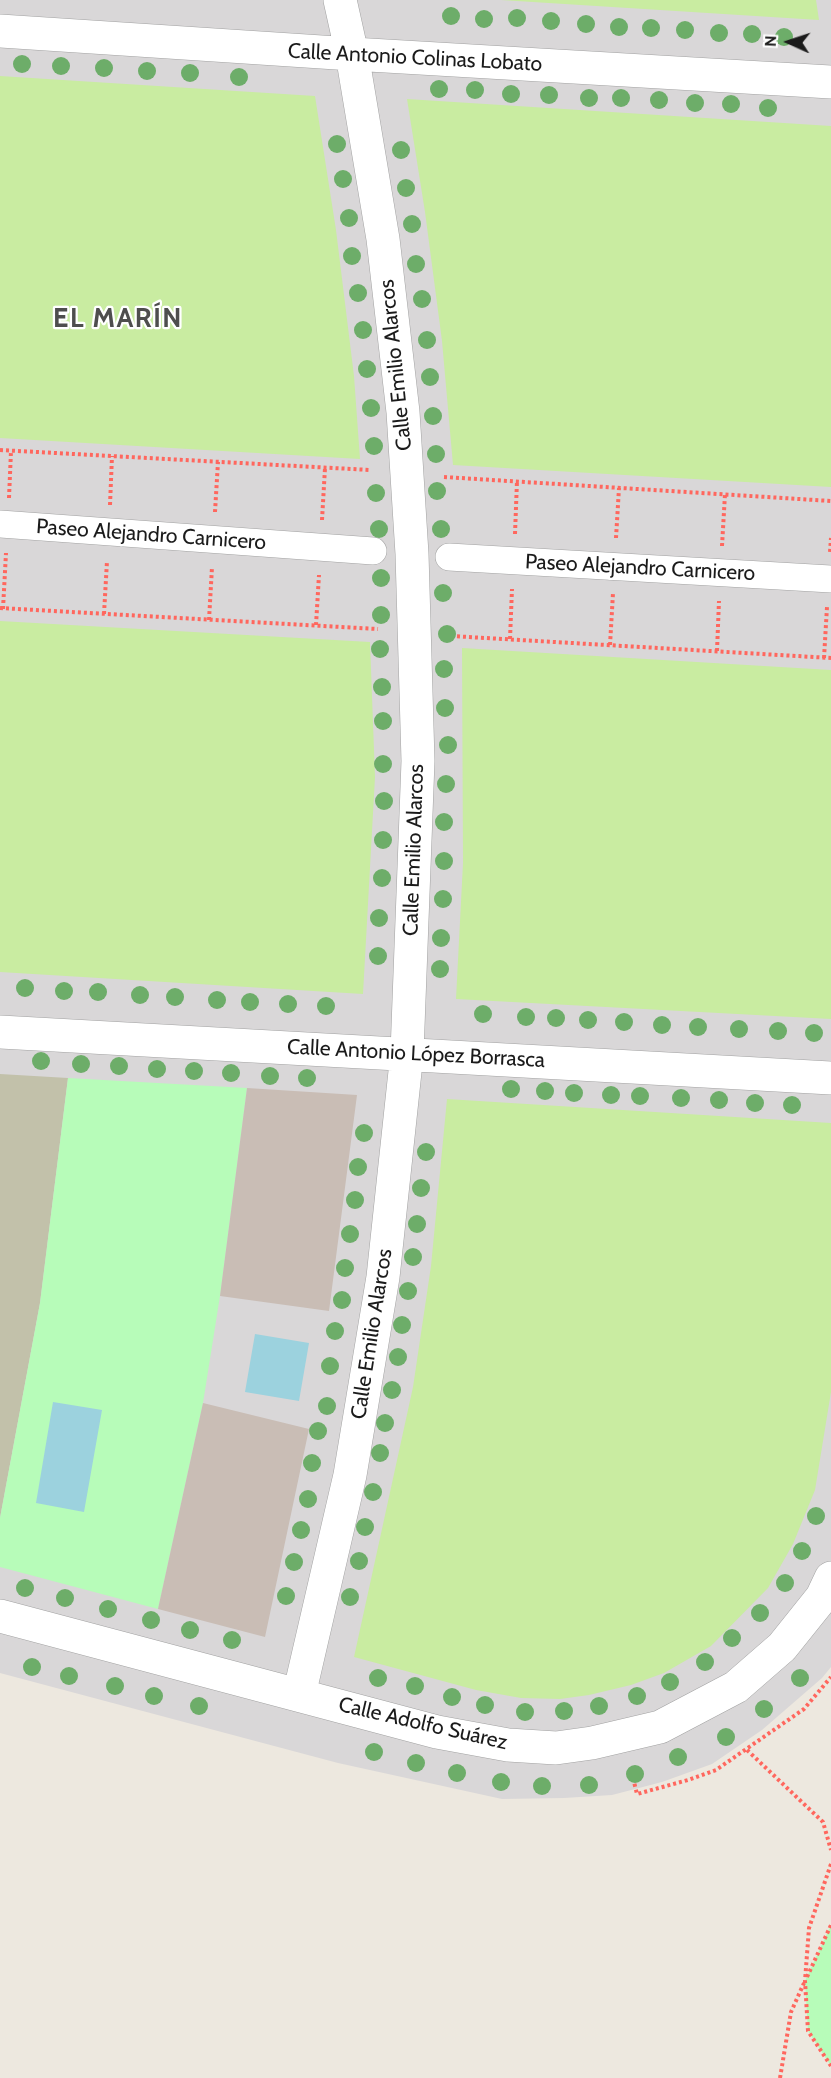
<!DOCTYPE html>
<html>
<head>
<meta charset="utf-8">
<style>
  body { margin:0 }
  #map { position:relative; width:831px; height:2078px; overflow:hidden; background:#ede8df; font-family:Cabin,sans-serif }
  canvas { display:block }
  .north { position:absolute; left:759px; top:12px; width:60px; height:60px; -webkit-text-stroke:4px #fff; paint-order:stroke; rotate:273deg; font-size:16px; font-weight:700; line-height:24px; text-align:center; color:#1b1b1b }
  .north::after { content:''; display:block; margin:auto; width:21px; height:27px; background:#1b1b1b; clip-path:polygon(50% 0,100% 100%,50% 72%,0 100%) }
</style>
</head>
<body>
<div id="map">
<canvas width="831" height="2078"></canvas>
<div class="north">N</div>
</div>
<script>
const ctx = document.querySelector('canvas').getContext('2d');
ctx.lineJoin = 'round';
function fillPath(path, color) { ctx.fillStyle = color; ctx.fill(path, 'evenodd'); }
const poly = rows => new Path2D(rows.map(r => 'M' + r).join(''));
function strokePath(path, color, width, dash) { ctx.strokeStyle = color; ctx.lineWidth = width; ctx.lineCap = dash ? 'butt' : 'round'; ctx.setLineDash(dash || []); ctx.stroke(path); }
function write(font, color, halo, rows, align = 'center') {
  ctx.font = font + ' Cabin,sans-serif'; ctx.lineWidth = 4.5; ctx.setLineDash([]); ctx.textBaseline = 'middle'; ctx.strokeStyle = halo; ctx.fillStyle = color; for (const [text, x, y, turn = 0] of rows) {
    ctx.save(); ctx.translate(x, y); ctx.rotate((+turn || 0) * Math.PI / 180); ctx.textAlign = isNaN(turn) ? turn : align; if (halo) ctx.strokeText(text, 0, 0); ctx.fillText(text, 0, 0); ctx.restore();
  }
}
fillPath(poly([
  [0,0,831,0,831,1667,822,1678,762,1730,712,1764,662,1782,612,1795,564,1798,502,1799,338,1763,0,1673]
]), '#d9d7d8');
fillPath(poly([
  [0,1074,68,1078,40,1303,0,1518]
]), '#c2c1aa');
fillPath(poly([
  [501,0,816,0,819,20],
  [0,76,315,96,336,230,354,376,360,459,0,438],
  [407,99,831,126,831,487,453,465,442,341,425,212],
  [0,621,370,642,375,777,363,994,0,972],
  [462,648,831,670,831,1019,456,999,463,863],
  [447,1099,831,1123,831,1392,815,1490,793,1544,768,1588,711,1646,664,1673,631,1685,589,1695,560,1699,521,1698,476,1690,354,1657,413,1387,431,1266]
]), '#c9eca1');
fillPath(poly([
  [68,1078,247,1088,220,1296,203,1403,158,1609,0,1567,0,1518,40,1303],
  [831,1925,831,2066,808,2031,805,1981]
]), '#b7fcb9');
fillPath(poly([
  [255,1334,309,1343,299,1401,245,1392],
  [53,1402,102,1410,84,1512,36,1503]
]), '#9cd2de');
fillPath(poly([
  [247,1088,357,1095,329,1311,220,1296],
  [203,1403,309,1429,265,1637,158,1609]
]), '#c9bdb5');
const pedestrian = poly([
  [0,524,373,551],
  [449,557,831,579]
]);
const minor = poly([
  [0,31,352,54,831,82],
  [0,1032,831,1078],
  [0,1616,437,1732,508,1745,556,1748,592,1743,660,1727,736,1687,782,1647,822,1597,831,1578],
  [299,1695,350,1475,383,1277,407,1053,418,761,412,554,403,412,383,239,352,54,340,0]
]);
strokePath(pedestrian, '#a2a2a2', 28);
strokePath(minor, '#a2a2a2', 34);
strokePath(poly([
  [0,450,370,470],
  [444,477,831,501],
  [9,498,11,451],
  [110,505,112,456],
  [215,512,218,462],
  [322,520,325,468],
  [515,534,517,481],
  [616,538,619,488],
  [722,546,725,494],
  [830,552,831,538],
  [0,608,378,629],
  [3,609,6,553],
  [104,614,107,561],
  [209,620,212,567],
  [316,625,319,575],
  [451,636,831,658],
  [510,639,512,589],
  [610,645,613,593],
  [717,651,719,601],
  [824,658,827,607],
  [747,1750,823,1822,831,1850],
  [633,1778,637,1794,688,1780,716,1770,804,1709,831,1677],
  [831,1864,809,1928,805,1981,808,2031,831,2066],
  [807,1977,831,1925],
  [780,2078,791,2012,804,1983]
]), '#ff675e', 4, [3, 3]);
strokePath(pedestrian, '#fff', 27);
strokePath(minor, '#fff', 33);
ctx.fillStyle = '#6dad69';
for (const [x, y] of [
  [451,16],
  [517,18],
  [484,19],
  [551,21],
  [586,24],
  [619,27],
  [651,28],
  [685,30],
  [719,33],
  [752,34],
  [784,37],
  [22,64],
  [61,66],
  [104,68],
  [147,71],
  [190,73],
  [239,77],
  [439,89],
  [475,90],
  [511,94],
  [549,95],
  [589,98],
  [621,98],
  [659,100],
  [695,103],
  [731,104],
  [768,108],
  [337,144],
  [401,150],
  [343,179],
  [406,188],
  [349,218],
  [412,224],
  [352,256],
  [416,264],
  [358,293],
  [422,299],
  [363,330],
  [427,340],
  [367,369],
  [430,377],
  [371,408],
  [433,416],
  [374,446],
  [436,454],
  [437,491],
  [376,493],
  [379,529],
  [441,529],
  [381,578],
  [443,593],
  [381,615],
  [447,634],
  [380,649],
  [444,669],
  [382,687],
  [445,708],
  [383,721],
  [448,745],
  [383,764],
  [446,784],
  [384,801],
  [444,822],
  [383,840],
  [444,861],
  [382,878],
  [443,899],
  [379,918],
  [441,938],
  [378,956],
  [440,969],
  [25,988],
  [64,991],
  [98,992],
  [140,995],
  [175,997],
  [217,1000],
  [250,1002],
  [288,1004],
  [326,1006],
  [483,1014],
  [526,1017],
  [556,1018],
  [588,1020],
  [624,1022],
  [662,1025],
  [698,1027],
  [739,1029],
  [778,1031],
  [814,1033],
  [41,1061],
  [81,1064],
  [119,1066],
  [157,1069],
  [194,1071],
  [231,1073],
  [270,1076],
  [307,1078],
  [511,1089],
  [545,1091],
  [574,1093],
  [611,1095],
  [640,1096],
  [681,1098],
  [719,1100],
  [755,1103],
  [792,1105],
  [364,1133],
  [426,1152],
  [358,1167],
  [421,1188],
  [355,1200],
  [417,1224],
  [350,1234],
  [413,1257],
  [345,1268],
  [408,1291],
  [342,1300],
  [402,1325],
  [335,1331],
  [398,1357],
  [330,1366],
  [392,1390],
  [327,1406],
  [385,1423],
  [318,1431],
  [380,1453],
  [312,1463],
  [373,1492],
  [308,1499],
  [816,1516],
  [365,1527],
  [301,1530],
  [802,1551],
  [359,1561],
  [294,1562],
  [785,1583],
  [25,1588],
  [286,1596],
  [350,1597],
  [65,1598],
  [108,1609],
  [760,1613],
  [151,1620],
  [190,1630],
  [732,1638],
  [232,1640],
  [705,1662],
  [32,1667],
  [69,1676],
  [378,1678],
  [800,1678],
  [670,1682],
  [115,1686],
  [415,1686],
  [154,1696],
  [637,1696],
  [452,1697],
  [485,1705],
  [199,1706],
  [599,1706],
  [764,1709],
  [564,1711],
  [525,1712],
  [726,1737],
  [374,1752],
  [678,1757],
  [416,1763],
  [457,1773],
  [635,1774],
  [501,1782],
  [589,1785],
  [542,1786]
]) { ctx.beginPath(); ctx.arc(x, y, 9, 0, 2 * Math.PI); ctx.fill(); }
write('21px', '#1b1b1b', '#fff', [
  ["Calle Antonio Colinas Lobato",415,58,3],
  ["Calle Emilio Alarcos",396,365,-96],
  ["Paseo Alejandro Carnicero",151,535,4],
  ["Paseo Alejandro Carnicero",640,568,3],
  ["Calle Emilio Alarcos",414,850,-88],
  ["Calle Antonio López Borrasca",416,1054,3],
  ["Calle Emilio Alarcos",372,1334,-81],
  ["Calle Adolfo Suárez",423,1724,13]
]);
ctx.letterSpacing = '1.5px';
write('bold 27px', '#4e4e4e', '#fff', [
  ["EL MARÍN",118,319]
]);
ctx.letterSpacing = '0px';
</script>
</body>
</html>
